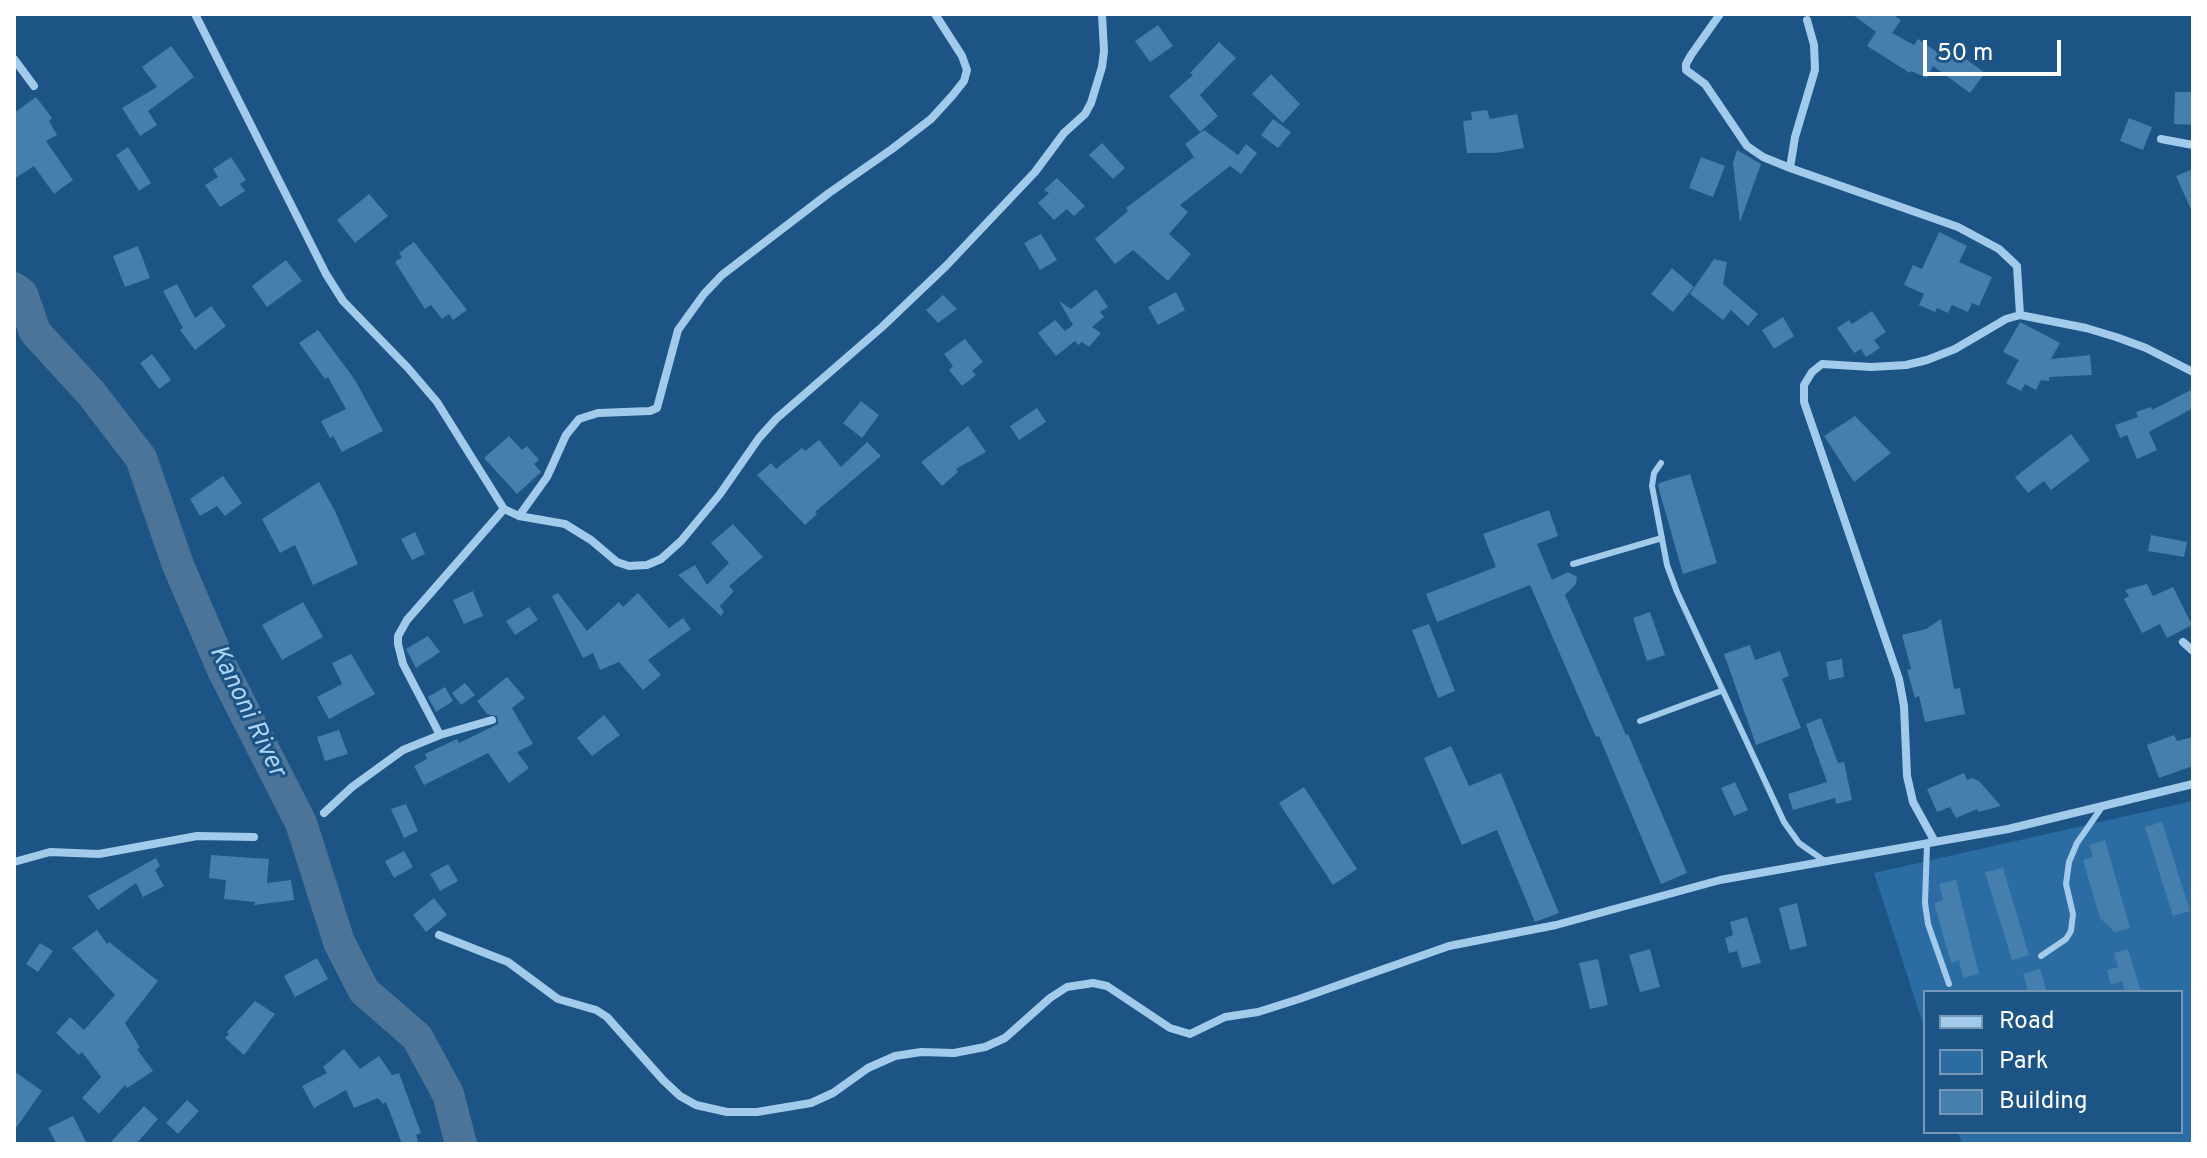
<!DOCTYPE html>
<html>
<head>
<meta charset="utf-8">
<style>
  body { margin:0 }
  #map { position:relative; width:2207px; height:1158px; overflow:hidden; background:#1b5485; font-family:Overpass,sans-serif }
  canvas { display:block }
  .frame { position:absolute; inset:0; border:16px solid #fff; pointer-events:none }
  .legend { position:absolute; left:1923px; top:990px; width:260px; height:144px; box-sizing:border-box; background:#1b5485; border:2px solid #7698b6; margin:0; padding:10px 14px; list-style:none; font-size:24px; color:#fff }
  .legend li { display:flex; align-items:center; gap:16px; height:40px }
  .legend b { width:40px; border:2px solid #7698b6 }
  .scale { position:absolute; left:1923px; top:40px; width:138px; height:36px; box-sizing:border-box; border:4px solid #fff; border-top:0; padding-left:10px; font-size:24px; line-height:28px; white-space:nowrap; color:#fff; -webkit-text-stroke:6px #1b5485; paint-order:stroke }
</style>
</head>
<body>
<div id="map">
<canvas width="2207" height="1158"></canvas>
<div class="frame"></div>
<ul class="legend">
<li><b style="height:10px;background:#a2cbeb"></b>Road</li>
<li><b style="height:22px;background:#2b6da2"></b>Park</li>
<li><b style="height:22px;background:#447fae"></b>Building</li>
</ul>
<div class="scale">50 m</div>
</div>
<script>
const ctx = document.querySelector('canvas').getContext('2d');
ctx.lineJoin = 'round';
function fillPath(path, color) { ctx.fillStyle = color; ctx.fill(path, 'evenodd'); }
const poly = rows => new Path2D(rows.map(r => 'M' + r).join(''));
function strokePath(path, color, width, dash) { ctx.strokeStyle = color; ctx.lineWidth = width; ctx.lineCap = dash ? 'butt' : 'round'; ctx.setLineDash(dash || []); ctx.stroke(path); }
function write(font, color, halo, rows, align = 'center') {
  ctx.font = font + ' Overpass,sans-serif'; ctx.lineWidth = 6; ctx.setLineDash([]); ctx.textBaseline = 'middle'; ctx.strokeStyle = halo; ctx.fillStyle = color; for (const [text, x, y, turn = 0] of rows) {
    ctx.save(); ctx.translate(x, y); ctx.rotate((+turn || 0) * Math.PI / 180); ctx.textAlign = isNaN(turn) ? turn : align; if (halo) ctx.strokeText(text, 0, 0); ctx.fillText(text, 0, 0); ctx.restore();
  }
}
fillPath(poly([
  [2193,801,2193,1144,1962,1144,1958,1132,2181,1132,2181,992,1925,992,1925,1030,1874,873]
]), '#2b6da2');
strokePath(poly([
  [14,288,22,294,35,332,91,393,141,458,178,565,223,670,301,823,339,942,364,991,417,1037,448,1094,461,1144]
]), '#4b7498', 32);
fillPath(poly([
  [1852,14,1892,14,1901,20,1892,33,1914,45,1918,39,1943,56,1944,54,1956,61,1960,55,1985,73,1970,93,1933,66,1927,78,1911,71,1910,73,1867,46,1876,32],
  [1158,25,1173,46,1150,62,1135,41],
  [1219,42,1236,58,1200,95,1218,116,1200,132,1169,96,1193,75,1190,73],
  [171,46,194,77,148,111,157,125,140,136,122,108,157,87,142,67],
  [1271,74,1300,104,1283,123,1252,94],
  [2175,92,2193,92,2193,125,2174,124],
  [36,97,52,118,49,121,57,135,46,141,73,180,54,194,34,166,14,179,14,113],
  [1487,110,1490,119,1517,114,1524,148,1496,153,1467,153,1463,121,1472,120,1471,112],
  [2129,118,2152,127,2143,150,2120,141],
  [1273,119,1291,132,1278,148,1261,135],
  [1204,130,1238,155,1246,144,1257,153,1241,174,1230,166,1180,205,1188,212,1169,234,1191,254,1168,281,1133,250,1115,264,1095,239,1128,211,1126,208,1194,157,1185,144],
  [1102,143,1125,168,1113,179,1089,155],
  [128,147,151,183,139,191,116,155],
  [1737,150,1761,164,1740,222,1733,163],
  [231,157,246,180,240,184,245,191,220,207,205,185,218,177,213,169],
  [1701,157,1725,166,1713,197,1689,188],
  [2193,169,2193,214,2176,176],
  [1057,178,1085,206,1074,216,1067,209,1054,220,1038,203,1049,193,1044,190],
  [369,194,388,216,355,243,337,220],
  [1939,232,1967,246,1959,262,1992,277,1979,306,1972,303,1968,312,1952,305,1948,313,1937,308,1935,312,1919,305,1924,294,1904,285,1913,265,1922,269],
  [1041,234,1057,260,1040,270,1024,243],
  [414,242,467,310,453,320,449,314,442,319,431,305,425,309,395,262,402,257,399,253],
  [138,246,150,278,125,287,113,256],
  [1714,259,1727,262,1723,284,1758,314,1748,326,1731,310,1723,320,1690,294],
  [286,260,302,281,267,307,252,286],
  [1672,268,1694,287,1673,312,1651,294],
  [177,284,195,318,211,306,226,326,195,350,180,330,183,328,163,291],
  [1096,289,1108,307,1100,312,1104,317,1092,327,1101,333,1089,347,1082,342,1078,345,1075,341,1056,356,1038,333,1055,320,1065,331,1073,325,1059,301,1071,309],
  [1176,292,1185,310,1158,325,1148,307],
  [943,295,957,309,938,323,926,310],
  [1872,311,1886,332,1874,340,1880,348,1866,357,1861,349,1854,353,1837,328,1849,320,1852,324],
  [1783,317,1794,336,1774,349,1762,330],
  [2020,322,2060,343,2051,359,2090,355,2092,375,2049,377,2049,381,2041,380,2036,390,2025,384,2021,391,2006,383,2019,360,2003,352],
  [318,330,355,380,383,431,342,452,333,436,330,438,321,421,346,409,328,377,325,379,299,343],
  [965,339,983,362,972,371,976,375,962,386,949,370,953,366,944,354],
  [152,354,171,380,159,389,140,363],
  [2193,389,2193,408,2149,432,2157,450,2137,459,2127,435,2120,438,2115,425,2138,417,2136,412,2151,407,2152,410],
  [861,401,879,415,862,438,843,423],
  [1037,408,1046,422,1019,440,1010,426],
  [1855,416,1891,453,1854,482,1824,436],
  [968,426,986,452,956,469,958,472,942,486,921,462],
  [2071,434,2090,460,2051,490,2044,481,2028,493,2015,477],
  [509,436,522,450,527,446,539,460,534,464,541,472,517,494,484,458],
  [819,440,841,467,867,442,881,456,815,512,817,514,805,525,757,475,771,463,776,469,802,448,805,451],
  [1690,474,1717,563,1683,574,1658,486,1659,483],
  [223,476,242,503,225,516,217,506,200,516,190,499],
  [319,482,335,511,358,564,313,585,295,545,280,553,262,519],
  [1549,510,1558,536,1537,544,1552,580,1568,572,1577,577,1576,584,1565,595,1626,735,1628,734,1687,873,1661,884,1599,736,1596,737,1530,585,1437,622,1426,594,1496,567,1483,534],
  [733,524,763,557,729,586,734,591,720,606,724,612,721,616,678,575,695,565,707,585,729,563,711,543],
  [415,532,425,554,412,560,401,539],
  [2151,535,2187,542,2184,557,2148,551],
  [2147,584,2153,596,2173,587,2192,625,2167,638,2160,624,2142,633,2124,599,2129,596,2125,590],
  [473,591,483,616,464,624,453,600],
  [558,593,587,631,619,602,623,607,638,593,669,628,683,618,691,629,648,660,661,675,643,690,619,662,600,670,593,653,583,658,552,596],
  [303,602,323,637,282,660,262,625],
  [529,607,538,620,515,635,506,621],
  [1650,612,1665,655,1647,661,1633,618],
  [1941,619,1954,689,1960,688,1965,714,1925,722,1919,696,1915,698,1907,670,1911,669,1902,635,1926,629],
  [1429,624,1455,691,1438,698,1412,630],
  [428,636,440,652,416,668,406,649],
  [1750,645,1755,660,1780,651,1789,676,1782,679,1801,728,1756,745,1724,654],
  [351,654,375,694,329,719,317,697,342,684,332,663],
  [1842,659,1844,677,1829,680,1826,662],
  [507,677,525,698,512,708,533,744,517,752,529,768,509,783,488,753,424,785,414,766,427,759,425,754,457,739,459,743,498,724,497,716,487,714,477,701],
  [465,683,475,695,461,705,452,693],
  [445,687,453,701,436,712,428,697],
  [604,715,620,735,592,756,577,738],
  [1821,718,1838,763,1844,762,1852,800,1836,804,1835,798,1793,810,1788,794,1827,782,1806,724],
  [339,730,348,754,325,761,317,737],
  [2174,735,2177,741,2193,737,2193,766,2159,778,2147,745],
  [1451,746,1469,786,1501,773,1559,913,1535,922,1497,830,1462,845,1424,758],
  [1964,773,1967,780,1972,778,1979,781,2001,806,1978,812,1977,809,1956,818,1950,807,1937,812,1927,789],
  [1735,782,1748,810,1734,816,1721,788],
  [1304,787,1357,869,1333,885,1279,803],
  [406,804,418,831,404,838,391,809],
  [2162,822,2190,911,2173,916,2145,827],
  [2105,840,2130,928,2115,932,2100,918,2083,860,2093,857,2089,845],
  [404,851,413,867,394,878,385,861],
  [211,855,269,859,267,883,291,880,294,900,254,905,255,902,224,899,226,880,209,878],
  [156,858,160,866,155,870,164,886,143,897,136,883,98,910,88,896],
  [448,864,458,881,440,891,430,874],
  [2003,868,2029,955,2012,960,1985,872],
  [1956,880,1979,974,1963,978,1959,960,1951,963,1934,903,1943,900,1939,884],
  [434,898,447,915,426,932,413,915],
  [1797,903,1807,946,1790,950,1779,908],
  [1747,917,1761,963,1742,968,1737,951,1729,953,1725,938,1733,935,1730,922],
  [97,930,107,944,109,942,158,981,125,1023,140,1048,137,1049,153,1071,127,1088,125,1085,99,1114,82,1098,101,1077,82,1052,79,1055,56,1033,70,1017,84,1030,115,995,72,948],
  [40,943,53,951,38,972,26,964],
  [1650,949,1660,987,1640,992,1629,955],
  [2128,949,2141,992,2125,992,2122,981,2111,985,2107,970,2118,967,2114,953],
  [317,958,328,979,295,997,284,976],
  [1598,959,1608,1005,1590,1009,1579,963],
  [2040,969,2047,992,2028,992,2023,974],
  [255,1001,275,1014,244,1055,225,1038,229,1034,227,1032],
  [344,1049,360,1069,379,1056,392,1075,399,1073,421,1133,416,1135,419,1144,402,1144,386,1102,383,1104,378,1098,354,1108,346,1090,314,1108,302,1086,327,1073,323,1067],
  [14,1071,42,1091,14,1131],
  [187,1100,199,1111,178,1134,166,1123],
  [144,1106,158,1119,136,1144,109,1144],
  [73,1116,87,1144,57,1144,48,1128]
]), '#447fae');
strokePath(poly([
  [1661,463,1654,473,1652,486,1667,565,1677,592,1784,822,1799,843,1826,862],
  [1573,564,1662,538],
  [1640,721,1721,691],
  [1927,844,1925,903,1928,924,1949,984],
  [2041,956,2066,939,2071,931,2073,914,2066,884,2069,862,2077,843,2102,807]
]), '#a2cbeb', 6);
strokePath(poly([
  [195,14,326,274,343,301,408,368,437,402,504,509,519,516,565,524,591,540,617,562,629,566,647,565,661,559,681,541,720,494,759,438,776,419,882,327,946,266,1035,172,1064,133,1085,114,1091,103,1102,67,1104,51,1102,14],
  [1720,14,1691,55,1686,64,1686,70,1705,84,1747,146,1763,157,1790,168,1958,227,1999,249,2017,266,2020,315],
  [14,59,34,86],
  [2161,139,2193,145],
  [1790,168,1795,137,1815,70,1814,45,1807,20],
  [519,516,547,477,566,435,579,419,598,413,650,411,657,408,678,330,704,294,722,275,829,193,892,149,931,119,952,96,964,81,967,70,962,56,935,14],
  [2183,642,2193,651],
  [440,735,403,664,398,644,398,636,407,620,504,509],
  [324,813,352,787,403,750,440,735,492,720],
  [1935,842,1913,802,1907,776,1904,706,1899,679,1804,402,1804,385,1812,372,1822,364,1871,367,1906,365,1927,360,1955,349,2006,319,2020,315,2086,328,2116,337,2146,348,2193,372],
  [14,862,50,852,99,854,197,836,254,837],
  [439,935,508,962,558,999,596,1010,607,1017,663,1080,680,1096,696,1105,727,1112,757,1112,811,1103,833,1093,868,1068,895,1056,921,1052,954,1053,985,1047,1005,1038,1050,998,1067,987,1093,983,1107,986,1170,1028,1190,1034,1225,1017,1258,1012,1299,999,1449,946,1556,925,1720,880,2008,829,2193,784]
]), '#a2cbeb', 8);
write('italic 26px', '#add4f3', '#1b5485', [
  ["Kanoni River",246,712,64]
]);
</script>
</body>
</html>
